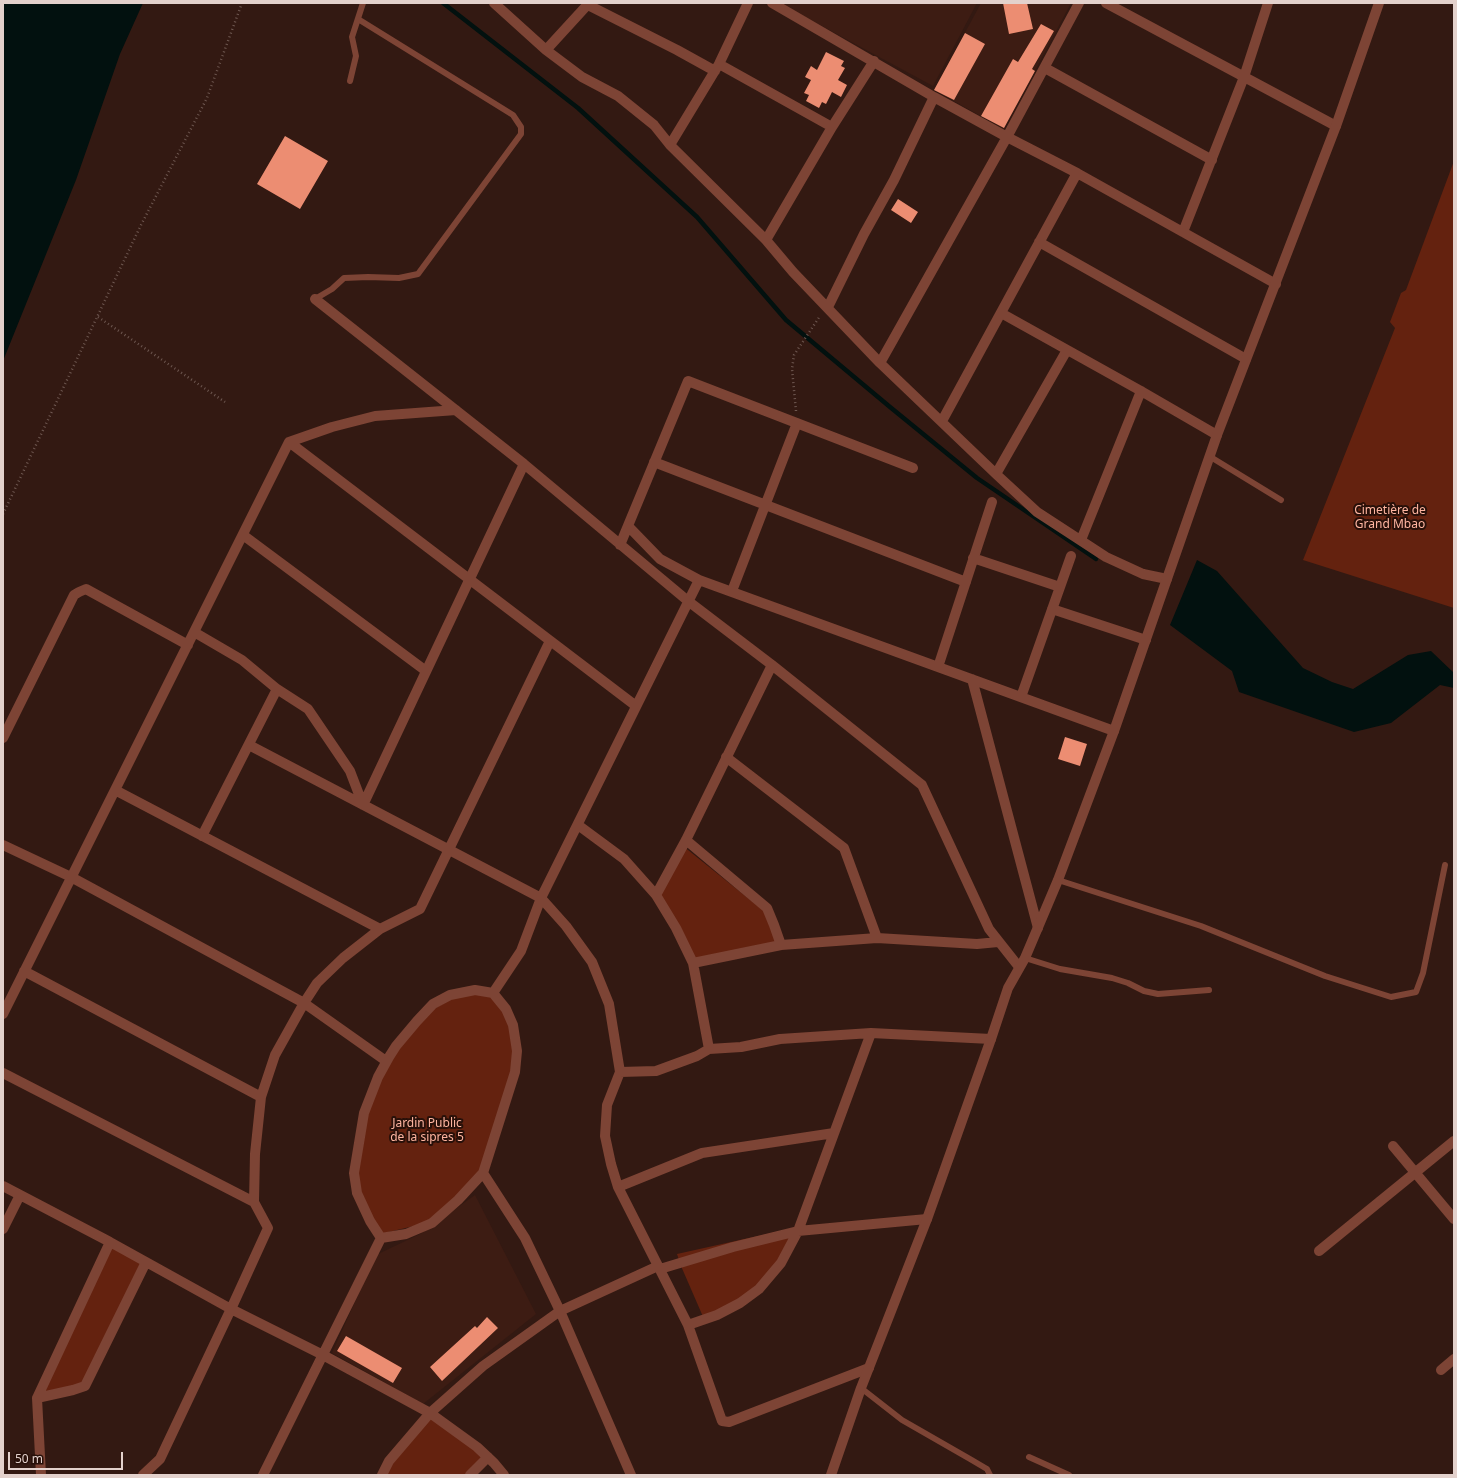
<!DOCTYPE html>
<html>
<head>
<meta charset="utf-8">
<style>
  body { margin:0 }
  #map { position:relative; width:1457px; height:1478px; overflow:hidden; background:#331912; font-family:"Noto Sans",sans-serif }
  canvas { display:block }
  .frame { position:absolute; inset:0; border:4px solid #e3d1cc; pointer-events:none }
  .scale { position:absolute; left:8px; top:1452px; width:115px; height:18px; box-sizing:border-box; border:2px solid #e3d1cc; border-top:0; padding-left:5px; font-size:12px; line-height:14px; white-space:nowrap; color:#e3d1cc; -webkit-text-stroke:3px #281009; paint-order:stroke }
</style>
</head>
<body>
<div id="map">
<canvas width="1457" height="1478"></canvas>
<div class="frame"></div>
<div class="scale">50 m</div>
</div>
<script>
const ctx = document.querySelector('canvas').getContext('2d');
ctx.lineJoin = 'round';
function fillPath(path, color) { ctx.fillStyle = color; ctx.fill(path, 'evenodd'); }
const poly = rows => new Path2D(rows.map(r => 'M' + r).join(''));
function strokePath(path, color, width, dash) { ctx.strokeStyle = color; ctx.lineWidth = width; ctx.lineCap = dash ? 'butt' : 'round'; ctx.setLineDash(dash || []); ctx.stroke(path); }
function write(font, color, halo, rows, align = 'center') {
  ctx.font = font + ' "Noto Sans",sans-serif'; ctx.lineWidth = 4; ctx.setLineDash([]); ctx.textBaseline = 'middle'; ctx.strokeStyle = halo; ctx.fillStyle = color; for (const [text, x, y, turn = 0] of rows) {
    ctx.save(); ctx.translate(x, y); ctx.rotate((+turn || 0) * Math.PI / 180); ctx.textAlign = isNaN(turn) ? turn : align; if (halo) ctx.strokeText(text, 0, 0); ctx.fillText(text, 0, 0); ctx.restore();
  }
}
fillPath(poly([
  [779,3,977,3,933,86],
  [981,3,1071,3,1004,129,934,90],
  [475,1195,536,1314,423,1404,332,1353,376,1255,420,1234]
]), '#3d1c13');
fillPath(poly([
  [1454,161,1454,608,1303,560,1395,328,1390,322,1401,293,1406,290],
  [683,846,764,911,779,943,694,960,656,891],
  [493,994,513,1027,517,1073,483,1172,431,1222,380,1234,361,1192,355,1153,361,1113,415,1020,458,995],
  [794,1228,779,1262,757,1289,704,1319,681,1266,677,1254],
  [108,1245,146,1263,84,1386,36,1394],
  [428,1415,486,1459,471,1475,384,1475]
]), '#64220f');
fillPath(poly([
  [3,3,143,3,120,54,76,180,3,361],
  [1197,560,1217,571,1303,668,1332,682,1353,689,1408,655,1431,651,1454,673,1454,688,1440,685,1391,723,1354,732,1239,692,1232,671,1170,625]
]), '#02110f');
strokePath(poly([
  [443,3,578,108,697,217,786,320,890,407,977,478,1096,559]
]), '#02110f', 4.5);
fillPath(poly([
  [1003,3,1027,3,1033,29,1009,34],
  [1041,24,1054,31,1032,69,1035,71,1004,128,981,116,1013,59,1018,62],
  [965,33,985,44,954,100,934,90],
  [826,52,844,61,841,66,845,68,838,80,847,85,841,97,832,92,826,104,822,102,819,108,806,101,809,95,804,93,811,80,805,77,811,66,817,70],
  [285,136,328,161,300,209,257,184],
  [898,199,918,212,911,223,891,210],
  [1065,737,1087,744,1080,766,1058,759],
  [487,1317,498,1328,442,1381,430,1367,475,1326,477,1328],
  [346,1336,402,1368,393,1383,337,1351]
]), '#ec8d72');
strokePath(poly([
  [98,317,225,402],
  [796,411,792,369,794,355,820,316],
  [3,514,141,225,207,98,242,3]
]), '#6e5750', 2.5, [1, 3]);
strokePath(poly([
  [350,81,356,56,352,37,363,3],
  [315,299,332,289,344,278,368,277,399,278,418,274,521,134,521,127,513,115,358,19],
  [1209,456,1281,500],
  [1058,880,1201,926,1325,976,1391,997,1416,992,1423,973,1445,865],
  [1025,958,1060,969,1112,978,1128,983,1144,991,1158,994,1209,990],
  [861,1388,902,1420,970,1459,987,1469,990,1475],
  [1029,1457,1069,1475]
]), '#7d4435', 6);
strokePath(poly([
  [494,3,546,50,582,77,618,96,654,125,670,145,766,240,793,272,880,363,996,474,1037,512,1106,557,1143,574,1167,579],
  [772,3,934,97,1007,137,1077,173,1276,284],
  [1106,3,1336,126],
  [588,5,677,50,715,71],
  [546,50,589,3],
  [719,64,832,127],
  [1045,68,1212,160],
  [670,145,719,64,748,3],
  [1183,232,1244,77,1268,3],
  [766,240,832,127,874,61],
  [1039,242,1246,359],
  [315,299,524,464,688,601,772,665,922,785,989,929,1019,967],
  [828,307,864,234,894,180,934,97],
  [1001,313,1141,391,1217,435],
  [880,363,1007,137,1079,3],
  [942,421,1077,173],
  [289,442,636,706],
  [654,462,966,582],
  [996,474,1067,350],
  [628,526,660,559,699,580,1114,731],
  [243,535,426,671],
  [1081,540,1141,391],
  [620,545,688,381,913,468],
  [973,558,1060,587],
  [732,591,797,423],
  [1052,609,1146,640],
  [194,632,242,660,277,689,308,709,350,771,363,805],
  [938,667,992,502],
  [972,679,1038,928],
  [1021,697,1071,556],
  [3,738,74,595,79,592,86,589,188,645],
  [249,745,541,898,566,926,592,962,609,1004,620,1072,607,1105,605,1136,611,1164,618,1187,688,1325,722,1421,729,1422,869,1368],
  [726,757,844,848,877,938],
  [115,790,380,929],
  [363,805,524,464],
  [578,825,624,859,656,895,676,928,693,963,709,1049],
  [202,836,277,689],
  [686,840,767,908,774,925,781,945],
  [3,845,71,877,304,1003,386,1061],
  [656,895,686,840,772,665],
  [693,963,781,945,877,938,977,944,998,942],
  [24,971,261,1097],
  [493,993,521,951,541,898,699,580],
  [3,1014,289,442,332,427,375,416,456,410],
  [620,1072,656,1071,697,1056,709,1049,741,1047,780,1039,871,1033,991,1039],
  [3,1073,254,1202],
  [1393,1146,1454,1219],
  [3,1186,110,1242,231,1309,323,1355,430,1413,477,1447,494,1463,504,1475],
  [618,1187,702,1153,834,1133],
  [3,1229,20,1195],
  [381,1238,370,1221,357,1193,354,1173,364,1113,378,1077,389,1057,396,1046,417,1021,433,1004,450,995,475,990,493,993,506,1009,513,1025,517,1051,515,1072,483,1173,525,1238,560,1311,631,1475],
  [381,1238,406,1234,432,1223,458,1200,483,1173],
  [1319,1251,1454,1141],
  [660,1269,733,1247,798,1231,927,1219],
  [688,1325,717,1315,740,1303,759,1289,781,1263,798,1231,871,1033],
  [1441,1370,1454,1359],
  [37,1398,73,1390,85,1386,146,1262],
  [41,1475,37,1398,110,1242],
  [143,1475,160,1459,231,1309,268,1228,254,1202,255,1154,261,1097,275,1055,304,1003,317,983,343,958,380,929,420,909,550,641],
  [263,1475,381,1238],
  [382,1475,389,1461,430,1413,483,1366,560,1311,658,1266],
  [470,1475,488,1457]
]), '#7d4435', 10);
strokePath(poly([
  [831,1475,861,1388,927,1219,991,1039,1008,988,1025,958,1058,880,1114,731,1217,435,1336,126,1379,3]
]), '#7d4435', 10);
write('12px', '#ffb5a0', '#281009', [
  ["Cimetière de",1390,511],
  ["Grand Mbao",1390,525],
  ["Jardin Public",427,1124],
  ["de la sipres 5",427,1138]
]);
</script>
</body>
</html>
